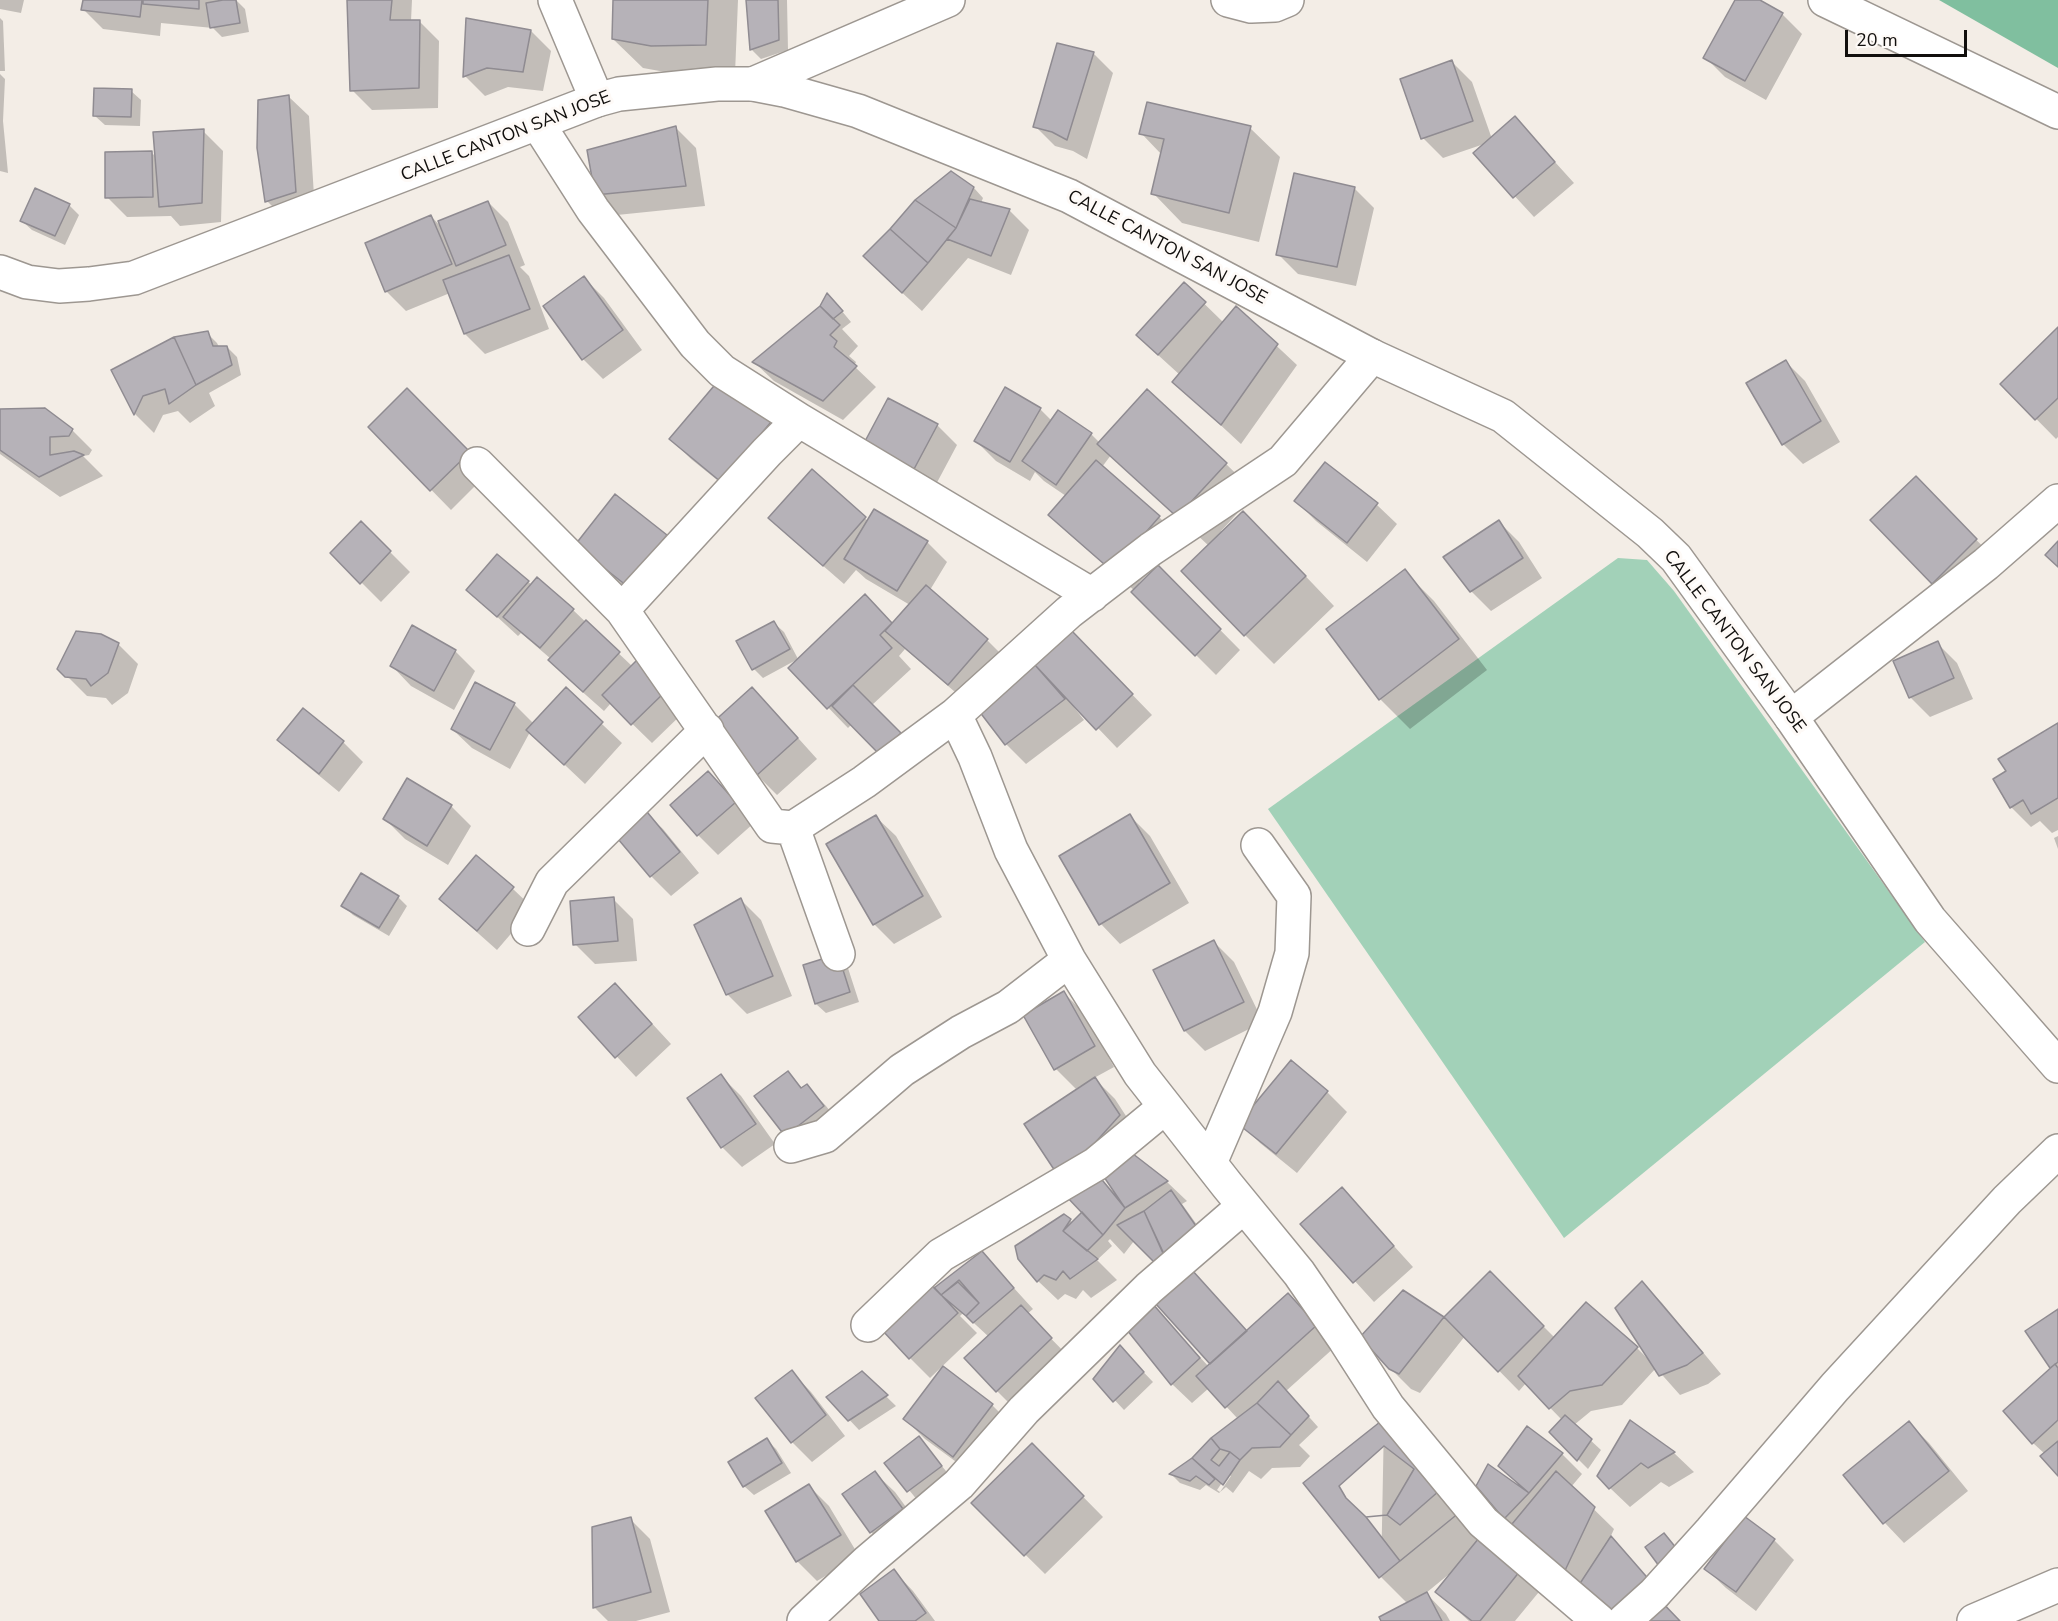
<!DOCTYPE html>
<html>
<head>
<meta charset="utf-8">
<style>
  body { margin:0 }
  #map { position:relative; width:2058px; height:1621px; overflow:hidden; background:#f3ede6; font-family:"Nunito Sans",sans-serif }
  canvas { display:block }
  .scale { position:absolute; left:1845px; top:30px; width:122px; height:27px; box-sizing:border-box; border:3px solid #110f0d; border-top:0; padding-left:8px; font-size:18px; line-height:21px; white-space:nowrap; color:#110f0d; -webkit-text-stroke:4px #fefaf7; paint-order:stroke }
</style>
</head>
<body>
<div id="map">
<canvas width="2058" height="1621"></canvas>
<div class="scale">20 m</div>
</div>
<script>
const ctx = document.querySelector('canvas').getContext('2d');
ctx.lineJoin = 'round';
function fillPath(path, color) { ctx.fillStyle = color; ctx.fill(path, 'evenodd'); }
const poly = rows => new Path2D(rows.map(r => 'M' + r).join(''));
function strokePath(path, color, width, dash) { ctx.strokeStyle = color; ctx.lineWidth = width; ctx.lineCap = dash ? 'butt' : 'round'; ctx.setLineDash(dash || []); ctx.stroke(path); }
function write(font, color, halo, rows, align = 'center') {
  ctx.font = font + ' "Nunito Sans",sans-serif'; ctx.lineWidth = 6; ctx.setLineDash([]); ctx.textBaseline = 'middle'; ctx.strokeStyle = halo; ctx.fillStyle = color; for (const [text, x, y, turn = 0] of rows) {
    ctx.save(); ctx.translate(x, y); ctx.rotate((+turn || 0) * Math.PI / 180); ctx.textAlign = isNaN(turn) ? turn : align; if (halo) ctx.strokeText(text, 0, 0); ctx.fillText(text, 0, 0); ctx.restore();
  }
}
fillPath(poly([
  [1618,558,1647,560,1674,591,1925,942,1564,1238,1268,809]
]), '#a2d1b8');
fillPath(poly([
  [1939,0,2058,0,2058,68]
]), '#80bf9f');
fillPath(poly([
  [0,0,24,0,21,13,0,9],
  [84,0,221,0,221,2,236,0,245,9,249,32,222,37,213,28,161,23,160,36,103,29,83,9],
  [348,0,412,0,411,21,419,21,439,41,438,108,372,110,352,90],
  [614,0,738,0,735,74,682,75,643,68,613,39],
  [747,0,787,0,788,50,761,59,751,49],
  [1737,0,1757,0,1782,14,1802,34,1766,100,1725,77,1705,57],
  [0,18,3,21,5,71,0,71],
  [467,20,531,31,551,51,543,91,508,87,485,96,465,76],
  [1093,53,1113,73,1087,159,1073,151,1055,146,1035,126],
  [1452,62,1472,82,1492,139,1515,118,1574,183,1534,217,1475,153,1487,143,1443,158,1423,138],
  [0,74,5,79,3,121,8,173,0,171],
  [131,91,141,100,140,126,105,125,95,116],
  [289,97,309,116,315,212,287,221,267,201],
  [676,128,696,148,705,206,617,215,597,195],
  [1250,128,1280,157,1259,242,1182,223,1153,193,1162,155,1141,133],
  [203,131,223,151,221,222,180,226,171,216,127,217,107,197,151,152,156,157],
  [951,172,974,188,983,198,981,203,1009,210,1029,230,1011,275,968,258,922,311,884,276],
  [1354,188,1374,208,1356,286,1298,274,1278,254],
  [488,202,508,222,525,265,520,267,529,276,549,329,485,354,465,334,450,293,406,311,386,291,431,216,442,228],
  [69,205,79,215,65,245,32,230,22,221],
  [584,278,604,298,642,350,603,379,583,359],
  [1184,284,1224,323,1236,308,1297,365,1241,444,1174,382,1180,375,1158,355],
  [836,304,851,322,842,329,858,346,849,356,856,362,854,366,876,387,843,420,774,381,754,362],
  [2058,330,2058,437,2056,439,2002,384],
  [207,333,217,343,219,347,227,347,237,357,241,375,209,393,215,406,190,423,178,411,163,415,154,433,135,414,113,371],
  [1786,362,1805,381,1840,442,1803,464,1783,444],
  [719,382,770,423,790,443,742,500,691,459,671,439],
  [407,390,488,473,451,510,370,427],
  [1040,409,1052,421,1059,412,1091,434,1100,443,1226,464,1256,493,1221,531,1273,542,1334,606,1274,664,1245,635,1209,546,1111,455,1102,467,1159,517,1179,537,1139,583,1141,585,1158,567,1240,650,1216,675,1133,592,1135,591,1070,535,1050,515,1066,496,1044,481,1035,472,1030,481,996,461,976,441],
  [0,411,72,430,92,450,89,455,83,456,103,476,60,497,0,454],
  [937,425,957,445,933,490,885,465],
  [1326,464,1377,505,1397,524,1367,562,1316,521,1296,501],
  [812,471,868,521,927,542,947,562,930,590,987,640,1007,660,969,704,905,649,899,656,911,669,872,705,919,754,852,724,848,728,790,668,865,596,893,625,910,605,866,579,856,570,844,584,790,537],
  [1916,478,1996,560,1953,603,1872,520],
  [1499,522,1519,542,1542,578,1491,611,1471,591],
  [361,523,410,572,381,602,332,553],
  [666,536,686,556,648,605,596,565],
  [1404,571,1434,601,1487,670,1410,729,1380,699,1328,630],
  [528,582,573,610,633,667,685,711,652,743,611,703,604,711,569,680,550,660,551,659,521,633,518,636,468,590],
  [774,623,784,632,798,659,763,678,754,669],
  [1937,643,1957,663,1973,699,1930,717,1911,698,1895,662],
  [118,644,138,664,128,693,112,705,106,698,87,696,59,668],
  [455,651,475,671,454,710,411,686,392,666],
  [1091,652,1152,715,1117,748,1075,704,1073,706,1084,720,1026,764,1006,744,981,711,1036,666],
  [566,690,622,743,585,784,530,732,510,769,472,748,452,729,514,704,534,724],
  [772,709,817,759,777,795,757,775],
  [303,710,343,742,363,762,339,792,299,759,279,740],
  [2058,725,2058,830,2052,833,2040,821,2031,827,2011,807],
  [708,773,754,823,718,855,698,835],
  [451,806,471,826,448,865,405,839,385,819],
  [643,810,663,829,699,873,671,896,651,876],
  [1130,816,1150,836,1189,903,1120,944,1101,924],
  [876,817,896,836,942,917,894,944,874,924,828,844],
  [2058,836,2058,849,2054,838],
  [476,857,513,889,533,908,497,950,461,918,441,899],
  [398,897,407,906,389,936,353,915,343,905],
  [613,899,633,919,637,961,595,964,575,944],
  [741,900,761,920,792,996,747,1014,727,994],
  [1214,942,1234,962,1263,1022,1205,1051,1185,1031,1155,971],
  [847,965,859,1002,826,1013,816,1004,805,966],
  [1064,993,1084,1013,1114,1067,1094,1078,1115,1099,1139,1136,1126,1151,1167,1182,1187,1201,1182,1204,1205,1236,1173,1264,1134,1241,1124,1254,1110,1239,1108,1241,1112,1246,1097,1260,1117,1280,1091,1298,1083,1290,1076,1299,1065,1294,1058,1300,1038,1281,1064,1215,1073,1223,1083,1212,1083,1087,1082,1085,1076,1089,1056,1069],
  [1104,1175,1114,1190,1113,1191,1101,1179],
  [635,1005,671,1044,636,1077,580,1017],
  [787,1073,803,1089,807,1086,826,1106,843,1127,786,1135],
  [721,1076,741,1096,775,1144,742,1167,722,1147,689,1098],
  [1327,1092,1347,1112,1297,1173,1260,1143,1240,1123],
  [1342,1189,1413,1267,1374,1302,1303,1224],
  [982,1253,1033,1309,1027,1314,1071,1359,1017,1411,997,1391,989,1337,963,1313,960,1316,977,1333,930,1378,910,1358,935,1290],
  [1192,1272,1248,1332,1287,1295,1336,1346,1286,1391,1318,1427,1299,1445,1310,1456,1300,1467,1272,1468,1261,1479,1249,1471,1233,1493,1226,1487,1219,1493,1206,1485,1200,1490,1180,1483,1171,1474,1193,1459,1211,1440,1238,1419,1209,1388,1192,1403,1172,1384,1152,1305,1209,1367,1212,1364],
  [1228,1474,1231,1476,1220,1492,1217,1490],
  [1490,1273,1555,1338,1637,1348,1650,1361,1642,1283,1662,1303,1721,1374,1708,1384,1680,1395,1656,1368,1622,1405,1591,1411,1574,1425,1601,1450,1588,1469,1551,1432,1562,1420,1526,1383,1519,1391,1465,1336,1420,1393,1411,1389,1390,1368,1404,1292,1444,1319],
  [2058,1311,2058,1474,2045,1454,2033,1443,2052,1369,2027,1332],
  [1129,1357,1153,1382,1124,1410,1095,1379],
  [792,1372,811,1392,845,1436,812,1462,792,1442],
  [862,1373,896,1406,859,1430,828,1397],
  [992,1405,1012,1425,974,1475,925,1439,905,1419],
  [1384,1420,1543,1587,1515,1621,1469,1621,1437,1592,1449,1576,1448,1575,1426,1593,1446,1614,1450,1621,1383,1621,1408,1604,1381,1577],
  [1631,1422,1674,1453,1694,1472,1669,1487,1661,1482,1630,1507,1610,1488],
  [1909,1423,1929,1443,1968,1491,1904,1543,1885,1523,1845,1475],
  [1528,1428,1562,1454,1582,1474,1571,1487,1614,1529,1610,1538,1670,1603,1666,1608,1679,1621,1612,1621,1505,1518,1477,1485,1520,1489,1522,1488,1500,1466],
  [919,1438,950,1476,918,1501,887,1463],
  [767,1440,776,1449,791,1473,754,1495,744,1486],
  [1032,1445,1103,1517,1045,1574,973,1503],
  [875,1473,895,1492,922,1529,891,1552,871,1532],
  [809,1486,829,1506,859,1556,817,1581,797,1561,767,1512],
  [630,1519,650,1539,670,1612,636,1621,608,1621,594,1607],
  [1774,1540,1794,1560,1756,1611,1726,1588,1706,1569],
  [894,1571,913,1591,935,1621,881,1621]
]), '#0003');
const building = poly([
  [83,0,142,0,140,17,81,10,83,0],
  [143,0,199,0,199,9,143,4,143,0],
  [223,0,236,0,240,23,210,28,206,3,223,0],
  [347,0,392,0,390,20,420,20,419,88,350,91,347,0],
  [613,0,708,0,706,45,651,46,612,39,613,0],
  [746,0,778,0,779,40,750,50,746,0],
  [1735,0,1760,0,1783,13,1745,81,1703,58,1735,0],
  [466,18,531,30,523,72,487,68,463,77,466,18],
  [1057,43,1094,52,1067,140,1052,132,1033,127,1057,43],
  [1452,60,1473,121,1421,139,1400,79,1452,60],
  [94,88,132,89,131,117,93,116,94,88],
  [289,95,296,192,265,202,257,148,258,100,289,95],
  [1147,102,1251,126,1229,213,1151,194,1164,139,1139,134,1147,102],
  [1515,116,1555,162,1513,198,1473,153,1515,116],
  [676,126,686,186,595,195,587,150,676,126],
  [204,129,202,203,159,207,153,132,204,129],
  [152,151,153,197,105,198,105,152,152,151],
  [951,171,974,187,956,228,915,200,951,171],
  [1294,173,1355,187,1337,267,1276,255,1294,173],
  [35,188,70,204,55,236,20,221,35,188],
  [970,199,1010,209,991,256,947,239,956,228,970,199],
  [915,200,956,228,928,263,890,229,915,200],
  [488,201,506,245,456,266,438,221,488,201],
  [431,215,452,264,385,292,365,243,431,215],
  [890,229,928,263,902,293,863,256,890,229],
  [509,255,530,309,464,334,443,280,509,255],
  [584,276,623,330,582,360,543,306,584,276],
  [1184,282,1206,302,1158,355,1136,335,1184,282],
  [827,293,843,311,833,319,820,306,827,293],
  [820,306,840,325,830,335,837,341,834,347,857,366,823,401,752,362,820,306],
  [1236,306,1278,344,1221,425,1172,382,1236,306],
  [2058,327,2058,398,2035,420,2000,384,2058,327],
  [208,331,213,346,227,346,232,365,196,385,174,337,208,331],
  [174,337,196,385,169,404,165,389,143,396,134,415,111,370,174,337],
  [1786,360,1821,421,1782,445,1746,383,1786,360],
  [719,380,771,422,721,482,669,439,719,380],
  [1005,387,1041,408,1010,462,974,441,1005,387],
  [407,388,470,452,430,491,368,427,407,388],
  [1147,389,1227,463,1177,517,1097,444,1147,389],
  [888,398,938,424,913,471,863,445,888,398],
  [45,408,73,429,69,436,50,437,50,455,74,451,84,455,39,477,0,450,0,409,45,408],
  [1058,410,1092,433,1056,485,1022,461,1058,410],
  [1096,460,1160,516,1112,571,1048,515,1096,460],
  [1325,462,1378,503,1347,543,1294,501,1325,462],
  [812,469,866,517,823,566,768,518,812,469],
  [1916,476,1977,539,1932,584,1870,520,1916,476],
  [615,494,667,535,627,586,575,545,615,494],
  [874,509,928,541,897,591,844,559,874,509],
  [1243,511,1306,576,1244,636,1181,571,1243,511],
  [1499,520,1523,558,1470,592,1443,557,1499,520],
  [361,521,391,551,360,584,330,553,361,521],
  [2058,541,2058,567,2045,555,2058,541],
  [497,554,529,581,497,617,466,590,497,554],
  [1158,565,1221,629,1195,656,1131,592,1158,565],
  [1405,569,1459,639,1379,700,1326,629,1405,569],
  [537,577,574,609,540,648,503,617,537,577],
  [926,585,988,639,948,685,885,631,926,585],
  [865,594,892,623,880,635,892,648,827,709,788,668,865,594],
  [586,620,620,652,583,692,548,660,586,620],
  [774,621,790,649,752,670,736,641,774,621],
  [412,625,456,650,434,691,390,666,412,625],
  [1071,630,1133,694,1096,730,1035,665,1071,630],
  [76,631,101,634,119,643,108,673,91,686,86,679,65,677,57,669,76,631],
  [1938,641,1954,678,1909,698,1893,661,1938,641],
  [637,660,667,690,631,725,602,695,637,660],
  [1035,665,1065,699,1005,745,979,711,1035,665],
  [475,682,515,703,490,750,451,729,475,682],
  [853,685,901,733,879,754,832,706,853,685],
  [566,687,603,722,564,765,526,730,566,687],
  [752,687,798,738,756,776,710,725,752,687],
  [303,708,344,741,319,774,277,740,303,708],
  [2058,723,2058,798,2031,814,2023,800,2010,808,1993,779,2006,771,1998,759,2058,723],
  [708,771,736,802,697,836,670,805,708,771],
  [407,778,452,805,427,846,383,819,407,778],
  [643,807,680,852,650,877,613,833,643,807],
  [1130,814,1170,883,1099,925,1059,856,1130,814],
  [876,815,923,896,873,925,826,844,876,815],
  [476,855,514,887,477,931,439,899,476,855],
  [361,873,399,896,379,928,341,906,361,873],
  [614,897,618,941,573,945,570,901,614,897],
  [741,898,773,976,726,995,694,925,741,898],
  [1214,940,1244,1002,1184,1031,1153,970,1214,940],
  [838,954,850,992,815,1004,803,965,838,954],
  [615,983,652,1024,615,1058,578,1017,615,983],
  [1064,991,1095,1046,1054,1070,1023,1015,1064,991],
  [1291,1060,1328,1091,1276,1154,1238,1124,1291,1060],
  [788,1071,801,1088,807,1084,824,1106,785,1136,754,1096,788,1071],
  [721,1074,756,1124,721,1148,687,1098,721,1074],
  [1095,1077,1120,1115,1057,1185,1055,1171,1024,1124,1095,1077],
  [1128,1150,1168,1181,1125,1208,1102,1174,1128,1150],
  [1094,1170,1125,1208,1103,1235,1066,1196,1094,1170],
  [1342,1187,1394,1246,1353,1283,1300,1224,1342,1187],
  [1171,1190,1196,1226,1164,1254,1144,1211,1171,1190],
  [1144,1211,1166,1260,1160,1268,1117,1225,1144,1211],
  [1082,1212,1103,1235,1087,1251,1063,1231,1082,1212],
  [1064,1214,1071,1219,1063,1231,1098,1259,1070,1279,1063,1271,1056,1280,1044,1275,1037,1282,1018,1259,1015,1246,1064,1214],
  [982,1251,1014,1288,973,1323,966,1316,979,1303,959,1280,941,1295,934,1288,982,1251],
  [1192,1270,1247,1331,1210,1364,1155,1303,1192,1270],
  [1490,1271,1544,1326,1498,1372,1444,1317,1490,1271],
  [1642,1281,1703,1353,1687,1365,1659,1376,1615,1308,1642,1281],
  [958,1282,979,1303,966,1316,941,1295,958,1282],
  [931,1284,958,1313,909,1359,882,1330,931,1284],
  [1403,1290,1444,1317,1399,1374,1389,1369,1360,1337,1403,1290],
  [1288,1293,1317,1325,1225,1408,1196,1376,1288,1293],
  [1586,1302,1638,1347,1602,1385,1570,1391,1549,1409,1518,1376,1586,1302],
  [1152,1303,1200,1358,1171,1385,1127,1330,1152,1303],
  [1021,1305,1052,1338,996,1392,964,1358,1021,1305],
  [2058,1309,2058,1362,2050,1368,2025,1331,2058,1309],
  [1120,1345,1144,1372,1113,1402,1093,1379,1120,1345],
  [2055,1364,2058,1368,2058,1420,2032,1444,2003,1411,2055,1364],
  [943,1366,993,1404,953,1457,903,1419,943,1366],
  [792,1370,826,1415,791,1443,755,1398,792,1370],
  [862,1371,888,1395,848,1421,826,1397,862,1371],
  [1278,1381,1309,1416,1291,1435,1257,1403,1278,1381],
  [1257,1403,1291,1435,1280,1447,1252,1448,1240,1460,1230,1452,1220,1449,1211,1438,1257,1403],
  [1565,1415,1592,1439,1577,1461,1549,1432,1565,1415],
  [1385,1418,1460,1512,1379,1578,1303,1483,1385,1418],
  [1630,1420,1675,1452,1648,1468,1641,1463,1609,1489,1597,1476,1630,1420],
  [1909,1421,1949,1471,1883,1524,1843,1475,1909,1421],
  [1527,1426,1563,1453,1529,1493,1498,1466,1527,1426],
  [919,1436,942,1466,907,1492,884,1463,919,1436],
  [767,1438,782,1463,743,1487,728,1462,767,1438],
  [1211,1438,1220,1449,1211,1460,1219,1466,1230,1452,1240,1460,1223,1485,1192,1458,1211,1438],
  [2058,1441,2058,1476,2040,1456,2058,1441],
  [1032,1443,1084,1496,1024,1556,971,1503,1032,1443],
  [1384,1446,1414,1469,1387,1515,1366,1517,1346,1498,1339,1486,1384,1446],
  [1192,1458,1215,1479,1209,1485,1196,1476,1190,1481,1169,1474,1192,1458],
  [1488,1464,1529,1493,1504,1519,1476,1486,1488,1464],
  [875,1471,903,1509,870,1533,842,1494,875,1471],
  [1556,1471,1595,1507,1561,1579,1507,1530,1556,1471],
  [809,1484,841,1535,796,1562,765,1511,809,1484],
  [1439,1491,1460,1512,1400,1561,1366,1517,1387,1515,1400,1525,1439,1491],
  [1744,1516,1775,1539,1736,1592,1704,1569,1744,1516],
  [631,1517,651,1592,593,1608,592,1527,631,1517],
  [1483,1533,1524,1566,1480,1621,1472,1621,1435,1592,1483,1533],
  [1664,1533,1681,1554,1662,1570,1645,1547,1664,1533],
  [1611,1536,1652,1583,1615,1621,1577,1588,1611,1536],
  [894,1569,926,1613,915,1621,879,1621,860,1594,894,1569],
  [1427,1592,1442,1621,1381,1621,1379,1617,1427,1592],
  [1654,1594,1680,1621,1640,1621,1654,1594]
]);
fillPath(building, '#b6b2b8');
strokePath(building, '#8f8b91', 1.5);
const street = poly([
  [555,0,597,100],
  [1228,0,1251,6,1275,5,1287,0],
  [1825,0,2058,112],
  [753,84,948,0],
  [538,124,593,210,695,344,722,371,799,420,767,452,622,610],
  [799,420,1092,595],
  [477,464,622,610,772,826,793,828,864,782,955,715,1069,612,1151,549,1283,461,1372,356],
  [955,715,975,757,1011,850,1069,960,1140,1074,1227,1185,1299,1273,1345,1340,1388,1407,1483,1522,1599,1621],
  [1791,717,1986,564,2058,501],
  [793,828,838,954],
  [528,929,552,882,707,730],
  [791,1146,825,1136,902,1070,961,1032,1008,1007,1069,960],
  [1210,1163,1275,1012,1292,953,1294,896,1258,845],
  [868,1325,941,1255,1096,1164,1165,1107],
  [804,1621,868,1561,959,1484,1024,1410,1149,1288,1244,1206],
  [1624,1621,1654,1594,1711,1531,1835,1387,2007,1200,2058,1151]
]);
const secondary = poly([
  [0,272,27,282,59,286,89,284,134,278,597,100,619,94,717,84,753,84,784,90,858,111,1069,196,1372,356,1503,416,1650,533,1676,558,1791,717,1930,920,2058,1066],
  [1974,1621,2058,1585]
]);
strokePath(street, '#9d9791', 36);
strokePath(secondary, '#9d9791', 36);
strokePath(street, '#fff', 33);
strokePath(secondary, '#fff', 33);
write('18px', '#110f0d', '#fefaf7', [
  ["CALLE CANTON SAN JOSE",506,137,-21],
  ["CALLE CANTON SAN JOSE",1167,248,28],
  ["CALLE CANTON SAN JOSE",1734,642,53]
]);
</script>
</body>
</html>
